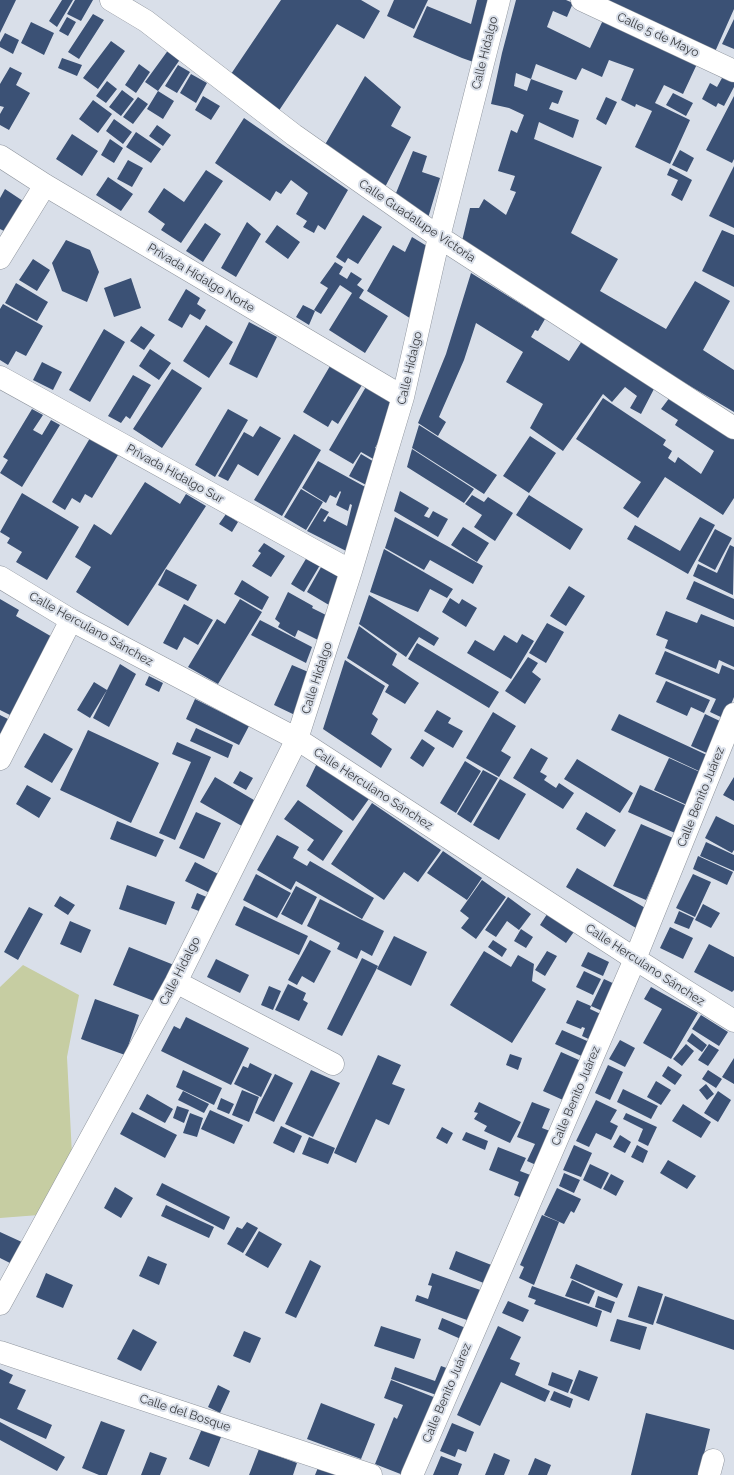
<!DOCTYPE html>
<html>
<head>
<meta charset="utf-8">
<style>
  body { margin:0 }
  canvas { display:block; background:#d9dfe9 }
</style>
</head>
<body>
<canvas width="734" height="1475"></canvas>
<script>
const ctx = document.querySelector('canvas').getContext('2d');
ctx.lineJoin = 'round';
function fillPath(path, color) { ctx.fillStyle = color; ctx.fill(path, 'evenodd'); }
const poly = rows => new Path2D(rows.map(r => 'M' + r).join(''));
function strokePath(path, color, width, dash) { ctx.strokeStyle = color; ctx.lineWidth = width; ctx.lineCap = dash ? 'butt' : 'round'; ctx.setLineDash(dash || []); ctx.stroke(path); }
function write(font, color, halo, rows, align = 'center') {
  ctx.font = font + ' Raleway,sans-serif'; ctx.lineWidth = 4; ctx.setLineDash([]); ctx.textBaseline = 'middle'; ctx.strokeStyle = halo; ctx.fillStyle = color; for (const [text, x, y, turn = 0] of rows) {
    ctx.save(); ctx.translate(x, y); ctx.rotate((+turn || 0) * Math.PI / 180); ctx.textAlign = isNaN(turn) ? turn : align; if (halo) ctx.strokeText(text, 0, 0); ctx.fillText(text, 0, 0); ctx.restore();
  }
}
fillPath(poly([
  [23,965,79,995,67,1057,72,1155,39,1215,0,1218,0,987]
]), '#c6cda2');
fillPath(poly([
  [0,0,16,0,0,33],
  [62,0,73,0,57,27,49,21],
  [75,0,93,0,81,21,67,14],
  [281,0,361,0,380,11,364,39,337,24,278,112,231,74],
  [394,0,428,0,414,29,387,16],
  [477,0,497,0,482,65,462,58,413,37,427,6,471,24],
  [516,0,566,0,573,3,567,17,553,11,547,27,590,48,604,18,697,64,683,94,664,85,655,103,690,120,670,164,635,147,652,111,636,104,635,107,621,100,634,69,609,60,602,77,582,68,576,80,536,64,531,79,563,91,558,104,552,102,549,109,579,120,573,138,539,122,534,139,602,167,571,233,618,259,600,291,666,329,695,281,730,301,703,350,734,370,734,412,617,343,462,241,470,208,479,208,484,199,506,215,516,192,510,190,515,176,498,171,511,130,517,133,524,115,509,108,491,104,502,53],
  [516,73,531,79,527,91,514,86],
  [591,0,734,0,734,9,714,54],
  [93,14,104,20,79,59,68,52],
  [67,17,76,22,68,36,59,31],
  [734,19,734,49,722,44],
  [31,22,54,33,44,55,21,43],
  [5,33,19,40,13,54,0,47,0,42],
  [111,41,125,51,98,89,83,78],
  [169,49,181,58,158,91,145,82],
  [62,58,82,65,77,76,58,68],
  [139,64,150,72,136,93,125,85],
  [178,65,190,72,177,93,165,86],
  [10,67,22,73,16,85,30,93,9,130,0,125,0,114,4,107,0,106,0,84],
  [713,73,734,80,734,87,724,106,718,103,716,107,702,99,710,83,717,87,722,78],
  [191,74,207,83,196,103,180,93],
  [365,76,401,107,391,126,411,137,383,191,323,148],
  [107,81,117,89,106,103,96,96],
  [122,90,134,99,121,116,109,107],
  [158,91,174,101,163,119,147,109],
  [673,93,693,103,686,116,666,105],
  [203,96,220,106,211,120,195,110],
  [734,96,734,159,732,163,706,150],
  [138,97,148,104,133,124,123,117],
  [606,97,617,102,606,125,596,119],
  [93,100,112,114,98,133,79,119],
  [244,118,348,190,325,230,318,225,314,233,303,227,307,221,296,214,308,193,291,180,281,194,276,191,270,201,215,163],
  [114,119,132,132,123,144,106,131],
  [157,125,171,135,163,146,149,136],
  [136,132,161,149,151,163,126,147],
  [72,134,98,151,82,176,56,159],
  [110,139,123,148,114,163,101,155],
  [680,150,694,158,687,172,672,165],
  [413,151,427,156,422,172,440,178,428,218,394,198],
  [128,160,143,168,132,187,117,179],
  [734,166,734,228,709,216],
  [670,168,692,180,682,201,671,195,678,180,667,175],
  [206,170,223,181,181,243,161,230,165,224,148,212,164,188,184,202],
  [108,177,133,194,121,211,96,195],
  [5,189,23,201,4,231,0,229,0,198],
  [363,215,382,227,358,264,348,258,345,263,336,257],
  [247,222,261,234,236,277,221,268],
  [205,223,221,234,203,262,186,251],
  [277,225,300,242,288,259,265,242],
  [722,230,734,235,734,287,702,271],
  [412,237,435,251,416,322,367,291,393,245,405,252],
  [66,240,90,250,99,272,87,302,62,291,52,263],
  [33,259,50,270,37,291,19,280],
  [335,262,343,267,339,274,347,279,351,272,362,279,357,285,364,290,359,298,388,316,365,353,329,330,352,293,340,285,321,314,314,310,328,288,320,283],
  [471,273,545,319,538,331,535,330,531,337,569,361,582,341,655,387,641,414,630,408,637,396,625,387,612,402,603,394,563,451,530,428,543,404,506,382,523,352,476,323,464,360,439,417,446,422,438,436,418,423,446,354],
  [131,278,141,308,114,317,104,288],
  [16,283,48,302,37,321,5,303],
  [186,289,200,298,197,304,206,310,200,320,190,314,182,328,168,320],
  [3,304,43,326,26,356,16,351,8,365,0,360,0,309],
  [303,305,315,311,309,325,296,317],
  [249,322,277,337,257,378,229,364],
  [206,325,233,342,209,378,183,361],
  [141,326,155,335,144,350,130,341],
  [104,329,125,342,90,402,69,390],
  [150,349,171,363,159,380,139,366],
  [42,362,62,372,53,390,33,380],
  [330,366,362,385,338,424,332,420,328,427,303,412],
  [172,369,202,388,162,448,133,429],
  [133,375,151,385,130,419,126,416,121,423,108,416],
  [367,385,400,404,375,448,380,451,375,460,361,452,353,464,329,450],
  [670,397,734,437,734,498,723,515,665,477,638,518,623,508,641,482,576,439,603,398,666,440,663,445,672,451,668,458,675,463,678,457,701,474,714,451,675,425,678,420,661,409],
  [32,409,43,415,33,430,42,435,51,420,60,425,22,487,0,473,8,460,3,457],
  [228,409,248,420,215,477,195,465],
  [419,425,497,475,484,494,412,448],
  [260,426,281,438,258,476,238,464,228,481,218,476,244,432,253,437],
  [294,434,321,450,282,516,254,500],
  [530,436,556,453,529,493,503,476],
  [90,438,118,455,92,498,85,494,80,503,72,498,65,510,52,502],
  [412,449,474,489,464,503,407,467],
  [361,454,376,463,370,487,349,476],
  [318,461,369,489,352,554,307,531,321,508,329,512,323,521,325,522,328,516,347,526,352,505,350,504,348,511,336,505,341,492,340,491,336,498,330,495,326,503,302,488],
  [145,482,180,504,186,494,206,506,128,626,76,592,91,567,75,557,94,524,111,535],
  [301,489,323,502,306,530,284,517],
  [400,491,429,508,424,516,429,518,433,511,448,519,438,537,394,511],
  [22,493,79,527,47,580,16,562,22,552,7,543,10,538,0,532],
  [472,495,484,502,488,497,513,513,495,541,474,527,482,515,465,504],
  [529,495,583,529,570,550,516,515],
  [226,514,238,522,232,532,219,524],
  [395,517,483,566,473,584,430,560,424,570,385,548],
  [700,517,715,525,688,574,627,539,635,525,680,551],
  [463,527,489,543,477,562,451,545],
  [715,529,732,538,715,570,698,561],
  [264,543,285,556,271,577,252,566,261,553,258,551],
  [730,545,734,547,733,595,693,576,698,564,717,573],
  [384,549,453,589,447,598,430,589,418,612,370,592],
  [310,552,323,560,304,592,291,584],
  [325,560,347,573,334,608,307,592],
  [166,569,197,585,188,601,158,585],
  [242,580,269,597,262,610,234,594],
  [694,581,734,599,734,620,686,599],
  [569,586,585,596,566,626,550,616],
  [288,592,313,606,312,608,332,618,324,643,298,630,295,637,278,627,280,623,275,619],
  [369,595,439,638,434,646,419,637,406,657,359,624],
  [450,598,459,604,462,599,477,608,466,627,442,612],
  [0,599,19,610,16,616,54,638,10,715,0,710],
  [240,599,262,612,218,684,188,667,217,619,225,624],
  [184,604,213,620,198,645,184,637,177,650,163,643],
  [666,611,697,623,701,614,734,627,734,667,719,660,716,669,665,648,668,640,656,635],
  [260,620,312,647,306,663,251,635],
  [547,623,564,632,546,663,529,653],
  [359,626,397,654,392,665,419,683,405,704,385,692,389,685,347,658],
  [522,634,534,641,511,679,467,653,475,640,494,651,504,635,517,643],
  [417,643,499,692,489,708,408,659],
  [665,651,719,674,722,665,734,670,734,697,725,719,710,712,716,699,655,674],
  [528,657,538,663,532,672,541,679,525,704,505,691],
  [345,660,385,686,372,714,378,719,371,734,392,749,381,768,323,729],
  [120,664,136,674,109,727,93,718],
  [292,665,313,674,297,716,274,705],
  [149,676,163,683,159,692,145,685],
  [666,681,710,700,704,713,691,707,687,716,656,702],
  [94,682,107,690,90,718,77,710],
  [195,699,249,726,239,745,186,719],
  [437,710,451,718,448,723,463,731,453,748,424,731],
  [493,712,516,726,501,751,511,757,499,777,466,758],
  [619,714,709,756,701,772,611,730],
  [705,714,722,722,709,754,691,746],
  [0,715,12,721,5,735,0,733],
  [196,728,233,745,228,758,190,741],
  [88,730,159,763,131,823,60,790],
  [44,733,73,749,52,783,24,767],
  [422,739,435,748,423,767,410,758],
  [177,742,211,757,175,840,159,833,191,762,172,754],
  [531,748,548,758,540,772,547,776,544,780,556,788,559,783,574,793,563,809,513,778],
  [669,758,702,773,687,805,654,790],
  [319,759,371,796,353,821,306,786],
  [577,759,633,793,620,813,564,779],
  [465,761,481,771,456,813,440,803],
  [483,770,498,778,471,823,457,814],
  [240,771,253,778,246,790,233,783],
  [215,777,259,803,247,829,200,802],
  [734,777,734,801,723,795],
  [500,779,526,794,499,840,473,825],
  [27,785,51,798,39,818,16,804],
  [640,785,687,806,675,833,628,812],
  [298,800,343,831,323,861,307,850,314,840,284,819],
  [372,803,441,850,418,882,404,872,384,900,331,864],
  [196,812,221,823,204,859,179,848],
  [586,812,616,830,605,847,576,829],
  [716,816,734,825,734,850,732,853,705,838],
  [117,821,164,840,156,857,110,839],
  [641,824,673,838,646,900,613,886],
  [277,835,299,847,293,858,307,866,310,861,374,898,362,919,296,881,291,890,257,870],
  [706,842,734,855,734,871,700,856],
  [443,851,482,878,467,900,427,873],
  [698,856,733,872,727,885,693,869],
  [195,862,224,877,214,895,185,881],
  [577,868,647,909,636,928,566,887],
  [256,874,291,893,277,918,243,900],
  [693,874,711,882,695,917,676,908],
  [482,880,506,897,476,939,461,928,469,918,460,911],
  [127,885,175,902,166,925,119,909],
  [296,886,317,897,302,925,281,914],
  [197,893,209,898,204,913,191,908],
  [60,896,75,905,68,915,54,906],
  [508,897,531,914,519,930,507,921,496,937,485,930],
  [320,899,384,931,372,956,361,950,357,959,337,949,340,943,307,926],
  [703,904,720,913,711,928,695,920],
  [244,906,308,936,299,955,235,925],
  [29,907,43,914,18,960,4,952],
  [551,908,578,926,566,943,540,925],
  [679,911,694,918,689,929,674,923],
  [70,921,91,930,81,953,60,944],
  [670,927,693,938,683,959,660,948],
  [521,929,533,937,526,948,514,941],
  [394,936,427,952,411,986,377,969],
  [310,940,331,951,314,983,302,976,297,985,288,980],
  [493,940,507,949,502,957,488,947],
  [709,944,734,957,734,990,732,992,694,972],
  [129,947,174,965,159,1003,113,985],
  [484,951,511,967,518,955,534,964,532,981,546,989,512,1043,450,1005],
  [547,951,557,956,545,976,535,970],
  [588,952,609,962,603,976,581,966],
  [362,958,378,966,342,1036,327,1029],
  [216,959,249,975,240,993,207,977],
  [584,971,601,979,593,995,576,987],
  [604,979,621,987,609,1014,591,1006],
  [288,984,306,993,303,1000,308,1003,299,1021,275,1010],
  [269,986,281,991,273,1010,261,1005],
  [651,987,698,1013,671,1059,643,1043,662,1009,644,999],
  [95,999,139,1015,125,1055,81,1039],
  [577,1000,591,1006,590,1009,607,1017,595,1042,582,1036,585,1028,582,1027,581,1029,566,1023],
  [701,1015,728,1032,719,1046,692,1029],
  [186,1017,249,1048,231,1085,161,1051,174,1026,180,1029],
  [562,1030,594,1044,588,1059,555,1044],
  [692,1033,707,1045,702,1052,687,1041],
  [620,1040,635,1048,625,1067,609,1059],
  [686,1044,694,1051,682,1066,673,1059],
  [709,1044,719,1050,708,1066,698,1060],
  [561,1052,588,1064,563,1100,543,1091],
  [510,1054,522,1058,518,1070,506,1065],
  [378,1055,401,1065,392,1084,405,1089,389,1125,376,1119,356,1163,334,1153],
  [734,1058,734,1084,722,1077],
  [250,1063,272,1074,261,1097,234,1084,243,1066,248,1068],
  [608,1065,623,1072,610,1100,595,1093],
  [668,1066,682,1075,675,1085,662,1076],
  [183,1070,222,1088,214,1105,176,1087],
  [311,1070,340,1083,313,1137,285,1124],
  [708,1070,722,1079,716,1088,702,1079],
  [275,1074,293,1083,274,1122,255,1113],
  [656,1081,671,1090,661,1105,647,1097],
  [706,1084,714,1094,707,1100,699,1090],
  [623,1089,658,1106,651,1119,617,1102],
  [242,1090,259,1097,249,1122,232,1115],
  [183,1091,209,1104,204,1113,178,1100],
  [718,1091,731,1100,718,1122,704,1113],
  [147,1094,173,1109,165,1123,139,1109],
  [221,1098,234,1104,229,1114,217,1109],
  [596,1100,617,1110,610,1122,618,1126,611,1140,596,1133,589,1147,576,1141],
  [479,1102,521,1122,510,1143,484,1131,487,1126,474,1119,478,1113,474,1112],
  [532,1102,550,1109,542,1128,558,1134,543,1168,527,1161,535,1144,517,1137],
  [683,1104,711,1122,701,1138,672,1121],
  [177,1106,189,1110,184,1123,173,1118],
  [210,1110,243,1125,234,1144,201,1129],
  [132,1112,177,1135,165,1158,120,1134],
  [190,1113,203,1118,197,1137,183,1133],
  [626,1113,657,1127,648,1146,638,1141,643,1129,623,1119],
  [281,1126,302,1136,294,1153,273,1143],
  [442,1127,453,1133,447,1144,436,1138],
  [466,1132,488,1141,485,1150,462,1140],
  [620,1135,631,1142,625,1153,613,1147],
  [309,1137,335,1148,328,1164,302,1154],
  [574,1145,592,1153,581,1177,563,1170],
  [637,1145,648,1151,643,1163,631,1157],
  [498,1147,526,1158,520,1171,538,1178,530,1201,514,1195,519,1182,489,1170],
  [668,1160,696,1176,687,1189,660,1173],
  [590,1164,609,1173,601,1189,583,1180],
  [564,1173,580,1180,574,1193,559,1186],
  [611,1174,624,1181,616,1196,603,1189],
  [162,1183,230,1217,224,1230,156,1195],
  [115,1187,133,1198,121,1218,104,1208],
  [557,1188,581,1199,574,1213,571,1211,564,1224,544,1215],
  [166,1205,214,1227,209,1238,161,1216],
  [542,1215,559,1222,534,1285,519,1278,524,1267,520,1265],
  [247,1222,258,1228,243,1253,227,1244,237,1227,242,1229],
  [259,1231,282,1244,268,1268,245,1255],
  [0,1232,24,1243,14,1265,0,1258],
  [456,1251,499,1268,491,1286,449,1269],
  [148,1256,167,1264,159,1285,139,1276],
  [310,1260,321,1266,296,1318,285,1313],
  [576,1264,623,1284,617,1298,570,1278],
  [46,1273,73,1285,63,1308,36,1297],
  [432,1273,486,1292,475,1323,415,1301,417,1295,428,1299,432,1286,428,1285],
  [572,1280,595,1291,589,1304,565,1296],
  [532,1286,602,1311,597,1327,534,1304,536,1300,528,1297],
  [638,1286,663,1294,653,1325,628,1317],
  [598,1296,615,1302,611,1313,595,1307],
  [665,1296,734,1320,734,1350,656,1323],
  [508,1301,529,1310,523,1322,502,1313],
  [442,1318,468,1329,463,1340,438,1329],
  [617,1319,647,1327,640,1350,610,1341],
  [381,1326,421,1339,414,1359,374,1346],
  [498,1326,521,1337,510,1359,520,1363,515,1375,550,1391,545,1402,501,1382,480,1426,457,1415],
  [133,1329,157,1342,141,1371,117,1359],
  [244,1331,261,1338,250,1363,233,1356],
  [441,1366,455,1371,445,1398,391,1379,395,1367,435,1381],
  [0,1369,13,1375,9,1383,26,1390,17,1409,52,1425,46,1439,0,1418],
  [579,1370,598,1377,589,1401,570,1393],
  [552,1372,573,1380,568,1393,548,1385],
  [391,1380,441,1400,403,1475,375,1464,394,1417,397,1419,403,1405,384,1398],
  [218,1385,230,1391,220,1413,208,1407],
  [554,1391,573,1399,570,1408,550,1400],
  [321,1403,375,1424,361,1459,307,1439],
  [646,1413,710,1429,699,1475,631,1475],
  [101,1421,125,1430,107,1475,99,1475,82,1468],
  [0,1422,65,1457,57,1471,0,1440],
  [452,1423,474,1432,466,1452,458,1449,455,1457,440,1451],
  [204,1424,223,1432,209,1467,189,1459],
  [259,1449,297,1463,293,1475,249,1475],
  [150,1452,167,1458,160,1475,141,1475],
  [494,1453,510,1460,504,1475,485,1475],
  [441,1456,462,1464,458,1475,433,1475],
  [535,1458,551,1465,547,1475,528,1475],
  [319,1465,346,1475,315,1475]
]), '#3b5175');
const minor = poly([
  [111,0,146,21,294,135,439,237,734,428],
  [582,0,734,71],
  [0,156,45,185,403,397],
  [0,258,45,185],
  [0,377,351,571],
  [0,577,71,620,297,739,635,959,734,1021],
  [0,759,71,620],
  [176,982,333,1064],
  [0,1304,176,982,297,739,351,571,403,397,439,237,499,0],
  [0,1352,371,1475],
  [412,1475,635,959,734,714],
  [709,1475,713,1460]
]);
strokePath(minor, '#8f959e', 23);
strokePath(minor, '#fff', 22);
write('12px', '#393b3f', '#d9dfe9', [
  ["Calle 5 de Mayo",658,35,25],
  ["Calle Hidalgo",485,53,-76],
  ["Calle Guadalupe Victoria",417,221,34],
  ["Privada Hidalgo Norte",201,278,31],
  ["Calle Hidalgo",410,368,-77],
  ["Privada Hidalgo Sur",175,474,29],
  ["Calle Herculano Sánchez",91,629,29],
  ["Calle Hidalgo",317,678,-72],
  ["Calle Herculano Sánchez",373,789,33],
  ["Calle Benito Juárez",701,797,-68],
  ["Calle Herculano Sánchez",645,965,33],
  ["Calle Hidalgo",180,971,-63],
  ["Calle Benito Juárez",576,1096,-67],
  ["Calle Benito Juárez",447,1393,-67],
  ["Calle del Bosque",185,1413,18]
]);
</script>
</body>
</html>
